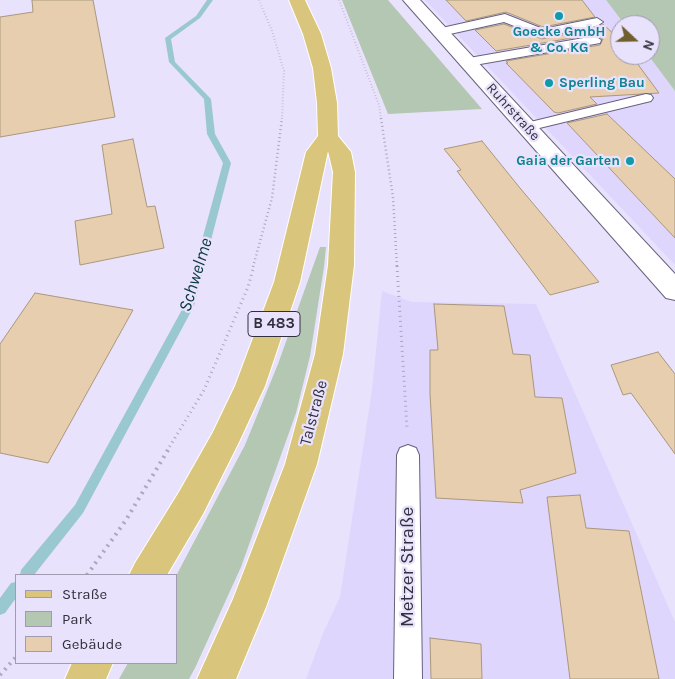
<!DOCTYPE html>
<html>
<head>
<meta charset="utf-8">
<style>
  body { margin:0 }
  #map { position:relative; width:675px; height:679px; overflow:hidden; background:#e8e2fc; font-family:Karla,sans-serif }
  canvas { display:block }
  .legend { position:absolute; left:15px; top:574px; width:162px; height:90px; box-sizing:border-box; background:#e8e2fc; border:1px solid #a09bb0; margin:0; padding:6px 9px; list-style:none; font-size:15px; color:#33303d }
  .legend li { display:flex; align-items:center; gap:10px; height:25px }
  .legend b { width:25px; border:1px solid #a09bb0 }
  .north { position:absolute; left:610px; top:15px; width:50px; height:50px; box-sizing:border-box; background:#e8e2fc; border:1px solid #a09bb0; border-radius:50%; rotate:111deg; font-size:14px; font-weight:700; line-height:20px; text-align:center; color:#33303d }
  .north::after { content:''; display:block; margin:auto; width:18px; height:22px; background:#705e2c; clip-path:polygon(50% 0,100% 100%,50% 72%,0 100%) }
</style>
</head>
<body>
<div id="map">
<canvas width="675" height="679"></canvas>
<ul class="legend">
<li><b style="height:6px;background:#d9c57b"></b>Straße</li>
<li><b style="height:14px;background:#b3c7b3"></b>Park</li>
<li><b style="height:14px;background:#e6ceaf"></b>Gebäude</li>
</ul>
<div class="north">N</div>
</div>
<script>
const ctx = document.querySelector('canvas').getContext('2d');
ctx.lineJoin = 'round';
function fillPath(path, color) { ctx.fillStyle = color; ctx.fill(path, 'evenodd'); }
const poly = rows => new Path2D(rows.map(r => 'M' + r).join(''));
function strokePath(path, color, width, dash) { ctx.strokeStyle = color; ctx.lineWidth = width; ctx.lineCap = dash ? 'butt' : 'round'; ctx.setLineDash(dash || []); ctx.stroke(path); }
function write(font, color, halo, rows, align = 'center') {
  ctx.font = font + ' Karla,sans-serif'; ctx.lineWidth = 4.5; ctx.setLineDash([]); ctx.textBaseline = 'middle'; ctx.strokeStyle = halo; ctx.fillStyle = color; for (const [text, x, y, turn = 0] of rows) {
    ctx.save(); ctx.translate(x, y); ctx.rotate((+turn || 0) * Math.PI / 180); ctx.textAlign = isNaN(turn) ? turn : align; if (halo) ctx.strokeText(text, 0, 0); ctx.fillText(text, 0, 0); ctx.restore();
  }
}
fillPath(poly([
  [425,0,606,0,625,25,620,25,620,55,648,55,675,91,675,265],
  [382,291,412,302,536,304,675,622,675,679,306,679,324,631,340,597,372,390]
]), '#dfd6fe');
fillPath(poly([
  [342,0,388,0,482,109,388,114],
  [606,0,675,0,675,91,648,55,650,55,650,25,625,25],
  [320,247,326,247,324,267,310,356,296,413,241,567,195,668,189,679,119,679,128,663,176,663,176,576,245,445,278,364]
]), '#b3c7b3');
fillPath(poly([
  [207,0,213,0,200,18,171,39,175,62,211,99,215,134,231,163,194,306,83,513,34,575,20,575,21,570,75,505,184,306,223,163,207,134,204,99,169,62,165,38,196,16,207,0],
  [16,582,16,598,5,613,0,615,0,598,11,583,16,582]
]), '#9ac8d0');
const building = poly([
  [32,0,93,0,115,117,0,137,0,17,33,12,32,0],
  [446,0,582,0,595,17,543,27,506,12,466,21,446,0],
  [504,24,542,39,597,28,603,24,620,40,620,55,631,55,659,93,590,97,597,104,558,113,554,112,506,63,508,63,506,61,600,45,603,39,595,34,496,51,475,30,504,24],
  [607,114,675,179,675,238,567,123,607,114],
  [133,139,147,207,155,206,164,248,80,265,75,221,112,214,102,145,133,139],
  [482,141,520,188,599,282,550,295,457,171,461,170,444,149,482,141],
  [35,293,133,310,48,463,0,453,0,344,35,293],
  [434,304,504,306,513,354,530,355,535,397,562,398,576,473,520,490,523,503,436,498,430,394,430,350,438,350,434,304],
  [658,352,675,374,675,454,631,393,623,395,611,365,658,352],
  [580,495,586,528,629,531,659,679,570,679,547,497,580,495],
  [430,638,481,644,482,679,431,679,430,638]
]);
fillPath(building, '#e6ceaf');
strokePath(building, '#ab977c', 1);
const service = poly([
  [505,14,543,29,597,18,603,22,597,26,542,37,504,22,441,36,435,32,437,29,505,14],
  [595,36,601,40,600,43,469,66,462,62,469,58,595,36],
  [646,94,651,95,653,98,651,101,527,131,522,130,520,127,522,124,646,94],
  [408,445,416,448,419,455,422,679,394,679,397,455,400,448,408,445]
]);
const minor = poly([
  [403,0,420,0,675,274,675,300,666,298,403,0]
]);
const primary = poly([
  [289,0,305,0,321,34,331,68,337,103,338,136,351,152,355,172,354,265,343,354,317,464,266,607,236,679,197,679,233,599,285,464,315,354,328,265,333,172,328,151,300,282,265,386,239,442,203,514,167,575,129,575,135,563,179,492,213,432,235,386,274,282,306,152,318,136,317,103,313,68,303,34,289,0],
  [72,663,113,663,106,679,65,679,72,663]
]);
strokePath(service, '#68617d', 2);
strokePath(minor, '#68617d', 2);
strokePath(primary, '#fff', 2);
strokePath(poly([
  [259,0,272,31,284,71,282,119],
  [339,0,379,105,381,119]
]), '#aca7bd', 2, [0.5, 2.5]);
strokePath(poly([
  [381,118,393,197,397,267],
  [253,267,272,198,282,118]
]), '#aca7bd', 2.5, [1, 3]);
strokePath(poly([
  [397,266,407,428],
  [167,451,204,390,248,287,254,266]
]), '#aca7bd', 3, [1, 4]);
strokePath(poly([
  [87,575,126,520,168,450],
  [0,675,16,657]
]), '#aca7bd', 4, [2, 5]);
fillPath(service, '#fff');
fillPath(minor, '#fff');
fillPath(primary, '#d9c57b');
for (const [x, y, r, color] of [
  [559,16,5,"#0f9aa8"],
  [549,83,5,"#0f9aa8"],
  [630,161,5,"#0f9aa8"]
]) { const dot = new Path2D(); dot.arc(x, y, r, 0, 2 * Math.PI); ctx.fillStyle = color; ctx.fill(dot); strokePath(dot, '#e8e2fc', 2); }
write('bold 14px', '#0d838f', '#e8e2fc', [
  ["Goecke GmbH",559,32],
  ["& Co. KG",559,48],
  ["Sperling Bau",559,83,"left"],
  ["Gaia der Garten",620,161,"right"]
]);
write('14px', '#33303d', '#e8e2fc', [
  ["Ruhrstraße",513,112,48]
]);
for (const [x, y, w] of [
  [274,324,52]
]) { const box = new Path2D(); box.roundRect(x - w / 2, y - 12.5, w, 25, 4); ctx.fillStyle = '#e8e2fc'; ctx.fill(box); strokePath(box, '#33303d', 1); }
write('bold 15px', '#33303d', null, [
  ["B 483",274,324]
]);
write('16px', '#33303d', '#e8e2fc', [
  ["Talstraße",314,413,-75]
]);
write('italic 18px', '#0c393f', '#e8e2fc', [
  ["Schwelme",196,275,-73]
]);
write('19px', '#33303d', '#e8e2fc', [
  ["Metzer Straße",408,567,-90]
]);
</script>
</body>
</html>
